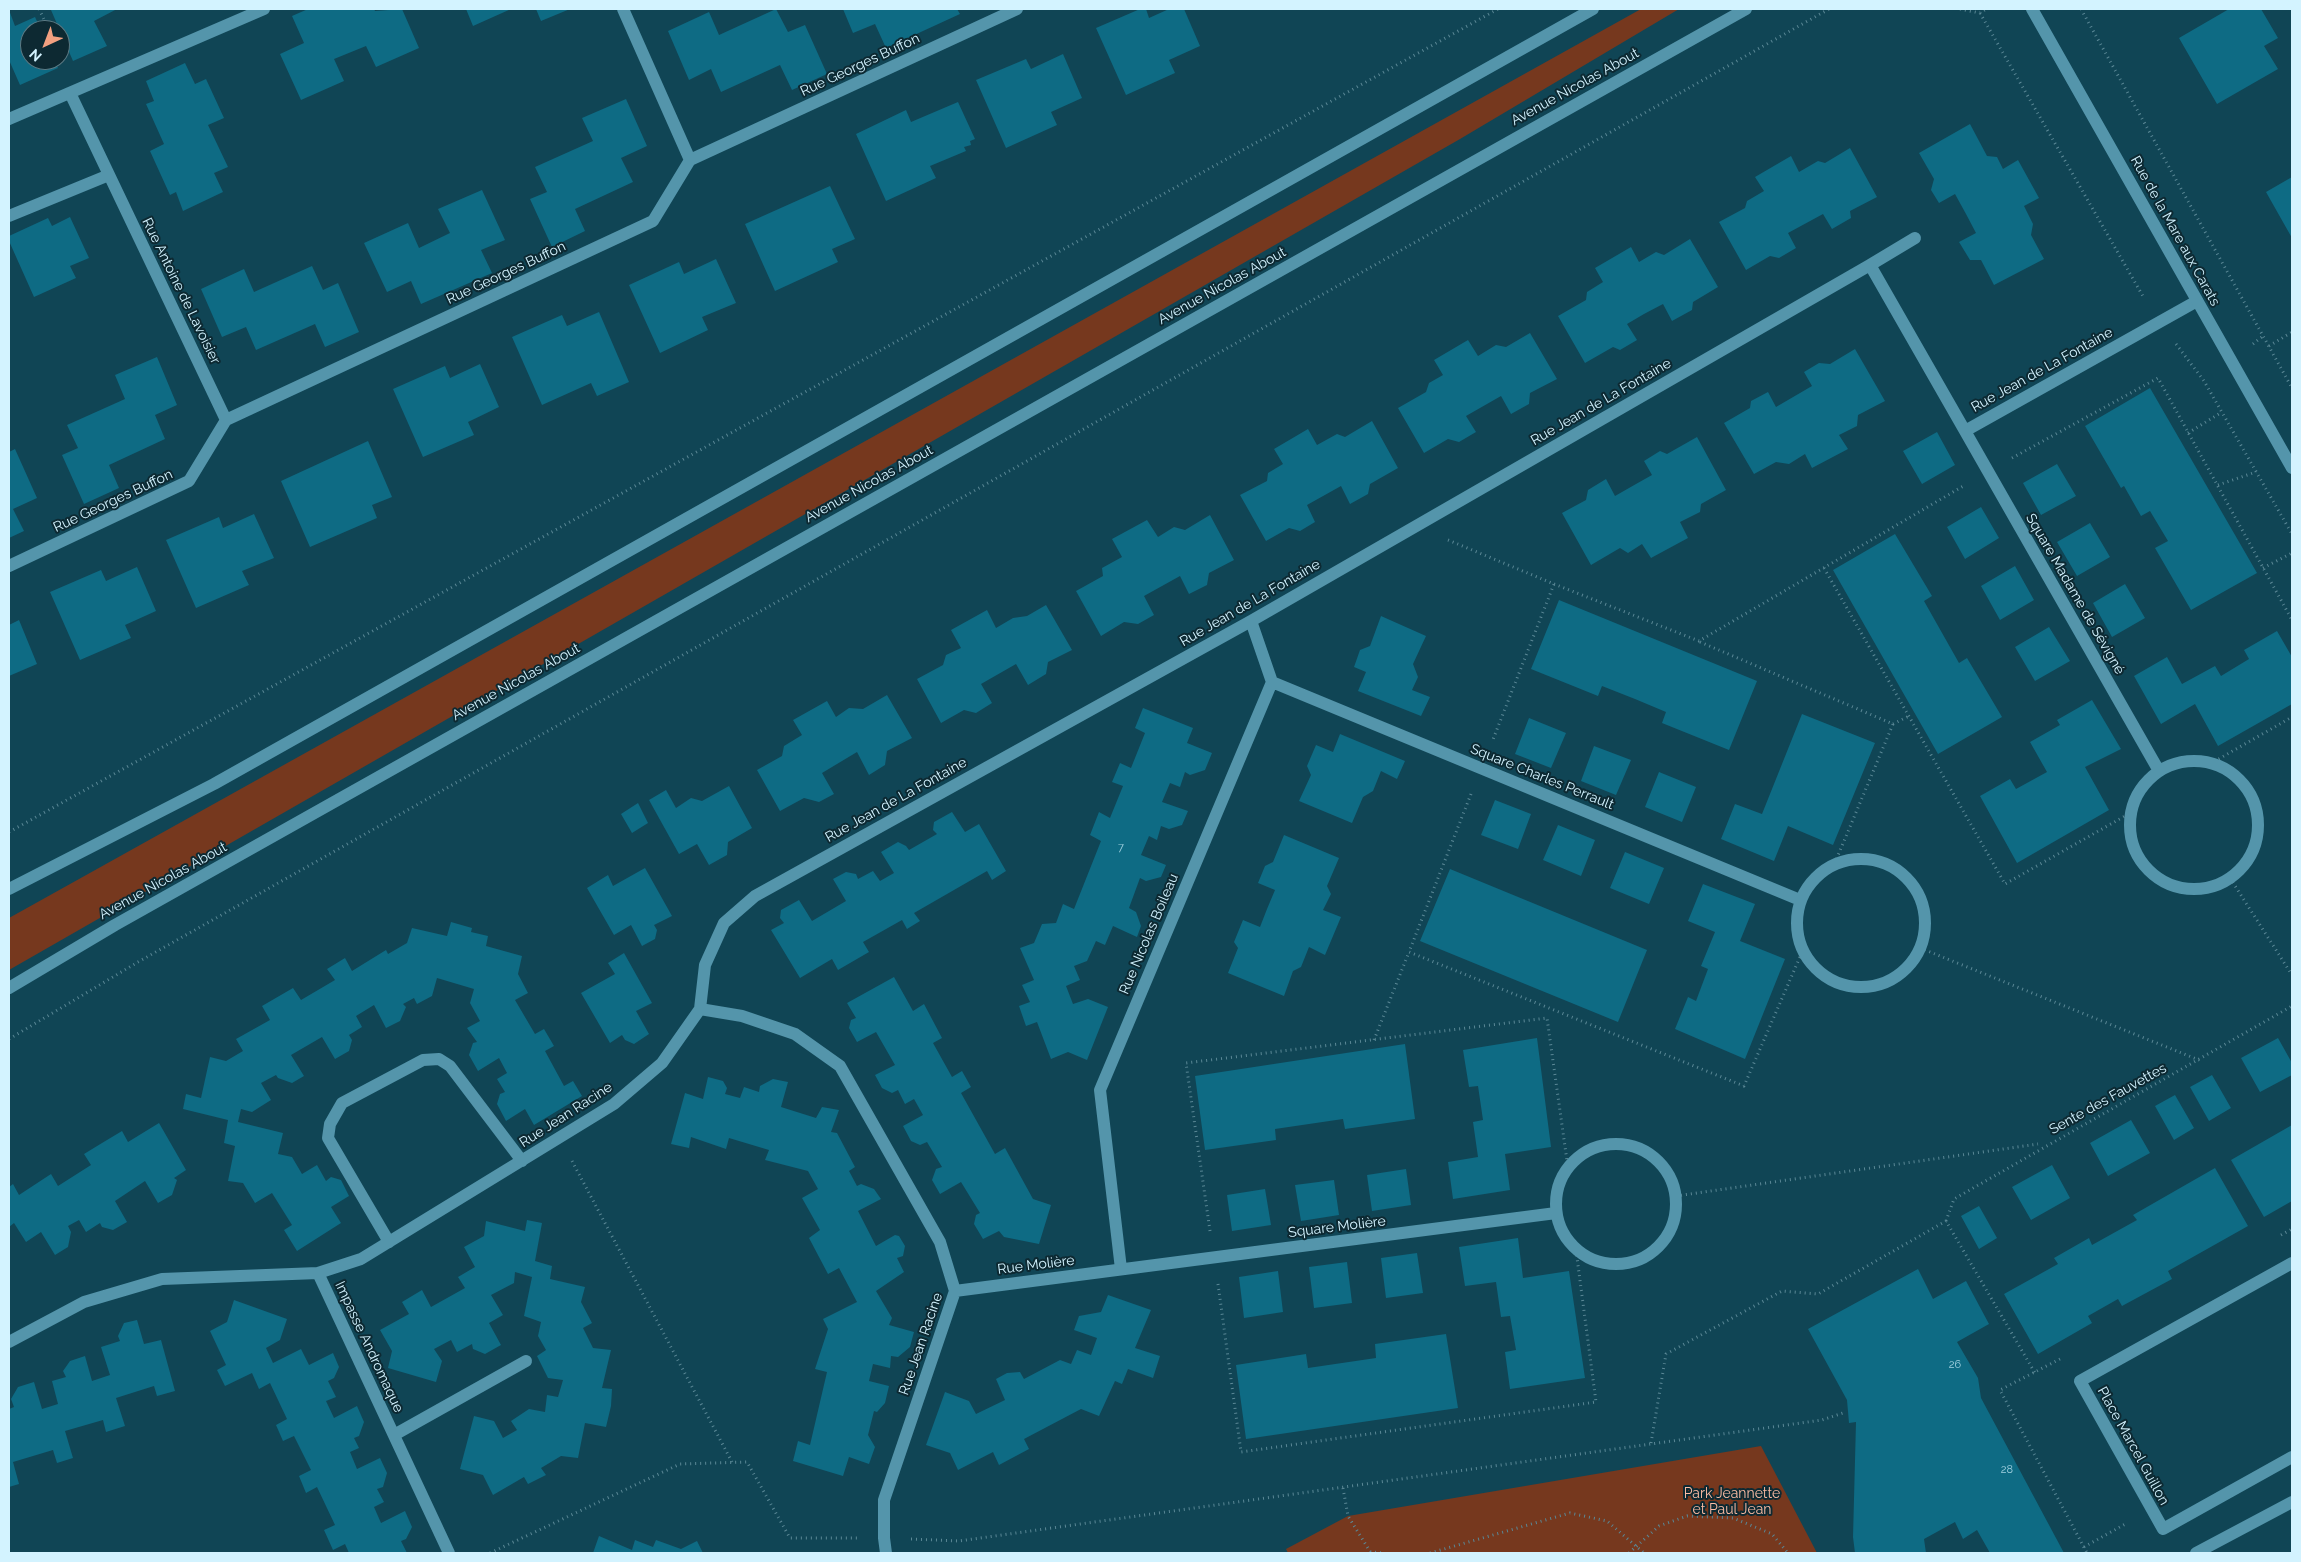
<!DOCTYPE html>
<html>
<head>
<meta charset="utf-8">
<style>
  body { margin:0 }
  #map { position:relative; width:2301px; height:1562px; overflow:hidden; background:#104555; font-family:Raleway,sans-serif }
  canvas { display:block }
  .frame { position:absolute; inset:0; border:10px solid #d3f3ff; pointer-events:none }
  .north { position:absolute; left:20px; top:20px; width:50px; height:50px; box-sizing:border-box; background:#0d2932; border:1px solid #5c7a84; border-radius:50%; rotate:223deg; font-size:14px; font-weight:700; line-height:20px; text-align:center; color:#d3f3ff }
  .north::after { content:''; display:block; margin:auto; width:18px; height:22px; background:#f2a080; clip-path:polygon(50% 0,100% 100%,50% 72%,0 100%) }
</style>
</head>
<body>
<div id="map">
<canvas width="2301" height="1562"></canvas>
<div class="frame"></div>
<div class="north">N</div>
</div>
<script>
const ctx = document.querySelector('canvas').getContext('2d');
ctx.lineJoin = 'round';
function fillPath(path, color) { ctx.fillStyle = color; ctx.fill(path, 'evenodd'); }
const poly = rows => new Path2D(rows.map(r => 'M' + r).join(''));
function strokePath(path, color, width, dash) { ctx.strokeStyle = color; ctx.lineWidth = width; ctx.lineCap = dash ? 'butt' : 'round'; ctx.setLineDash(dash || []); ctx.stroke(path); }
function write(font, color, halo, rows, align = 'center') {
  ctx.font = font + ' Raleway,sans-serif'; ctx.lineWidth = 4; ctx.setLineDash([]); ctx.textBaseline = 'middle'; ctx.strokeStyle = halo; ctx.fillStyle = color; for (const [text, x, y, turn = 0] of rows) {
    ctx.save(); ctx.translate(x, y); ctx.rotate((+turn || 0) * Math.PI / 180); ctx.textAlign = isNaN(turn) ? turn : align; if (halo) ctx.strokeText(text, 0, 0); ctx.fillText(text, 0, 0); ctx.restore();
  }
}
fillPath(poly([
  [1641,9,1679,9,1460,139,9,970,9,918],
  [1761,1446,1817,1553,1288,1553,1286,1549,1348,1516]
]), '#76381e');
fillPath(poly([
  [54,9,117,9,94,21,107,46,73,61,51,10],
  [308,9,374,9,375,11,402,9,419,48,376,67,366,46,334,59,344,81,301,100,280,54,304,43,292,16],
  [466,9,511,9,473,26],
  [536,9,570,9,541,21],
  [776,9,788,32,805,25,827,74,792,90,780,65,721,92,711,69,689,80,668,31,709,12,719,35],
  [843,9,957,9,960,14,886,48,875,24,853,33],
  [1140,9,1146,9,1149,18,1169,9,1184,9,1200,46,1169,60,1175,73,1126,95,1096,28],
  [2229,9,2261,9,2278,38,2264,46,2278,69,2217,104,2179,38],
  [9,10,15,26,35,17,41,30,30,30,30,60,54,60,58,68,20,85,9,60],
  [1063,54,1082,98,1051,112,1057,125,1006,148,976,80,1026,59,1031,69],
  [185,63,195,84,206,79,224,118,208,125,228,167,214,173,223,192,183,211,176,192,170,195,150,151,164,144,146,104,154,101,146,81],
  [626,99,647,146,621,158,633,182,575,209,585,231,552,247,530,199,547,192,535,167,593,141,582,118],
  [958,102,975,139,970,141,971,145,964,147,966,151,930,166,936,178,886,201,856,134,906,110,911,122],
  [1970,124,1987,156,1997,157,2003,169,2018,160,2039,198,2024,206,2033,224,2031,235,2044,259,1994,285,1981,260,1970,260,1959,242,1976,233,1966,214,1955,194,1939,203,1931,190,1934,179,1919,153],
  [1850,148,1877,197,1850,211,1851,218,1832,229,1823,214,1788,233,1796,248,1779,258,1770,256,1746,270,1719,222,1745,208,1747,201,1764,191,1755,177,1791,156,1799,172,1818,161,1825,163],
  [2292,177,2292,238,2266,192],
  [830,186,855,239,832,249,838,262,775,291,745,224],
  [482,190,505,240,481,250,492,273,421,304,411,281,387,292,364,243,408,223,419,248,450,233,438,209],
  [70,217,89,258,70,266,76,278,34,297,9,241,9,236,48,218,52,226],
  [1690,239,1718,287,1693,302,1692,310,1672,321,1663,304,1644,314,1627,324,1637,340,1620,350,1613,347,1585,363,1558,316,1586,300,1587,292,1603,282,1595,268,1631,247,1639,262,1656,252,1664,255],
  [716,259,736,303,702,317,708,330,660,353,629,285,679,262,684,274],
  [312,266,323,290,338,283,359,332,325,347,315,324,256,350,246,327,222,337,201,289,244,269,254,292],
  [599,312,629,382,597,396,591,383,542,405,512,337,562,315,567,326],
  [1530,333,1557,379,1530,393,1529,404,1511,414,1501,396,1466,416,1476,432,1459,442,1448,439,1424,453,1398,408,1426,392,1429,383,1443,375,1434,360,1468,340,1478,356,1496,345,1506,347],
  [1855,349,1885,401,1858,415,1857,426,1839,435,1848,449,1812,468,1805,454,1789,464,1776,462,1754,474,1724,423,1750,408,1751,401,1768,392,1776,407,1812,386,1804,372,1819,363,1830,364],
  [157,357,177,405,155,415,165,439,109,465,119,488,84,504,62,455,78,448,67,425,125,399,115,375],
  [480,364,499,407,468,422,474,435,423,457,393,389,445,366,450,378],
  [2150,388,2257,573,2191,610,2155,548,2168,541,2150,511,2141,516,2124,486,2121,488,2085,426],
  [1372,421,1398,468,1370,484,1368,494,1350,504,1341,486,1307,505,1315,522,1300,531,1289,528,1266,541,1240,495,1267,481,1268,473,1283,464,1274,449,1308,429,1317,445,1337,434,1345,437],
  [1937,432,1955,465,1922,484,1903,451],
  [1697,437,1726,490,1701,504,1700,512,1680,522,1688,538,1651,558,1642,544,1628,553,1620,548,1591,565,1562,513,1586,500,1588,490,1606,479,1615,496,1636,484,1652,475,1644,461,1660,451,1667,454],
  [368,441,392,497,372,505,377,518,310,547,281,481],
  [15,449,37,498,13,509,24,531,9,538,9,452],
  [2057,464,2076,496,2041,515,2023,483],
  [1981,507,1999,538,1965,559,1947,527],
  [254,514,274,558,242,571,249,585,196,608,166,540,219,517,223,528],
  [1210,515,1234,560,1209,573,1207,585,1189,594,1180,576,1144,596,1154,615,1138,624,1124,622,1101,636,1076,591,1103,576,1102,568,1122,557,1112,539,1147,520,1158,537,1174,527,1185,530],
  [2090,523,2110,557,2077,576,2057,542],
  [1895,534,1932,596,1924,601,1959,663,1967,658,2002,717,1938,754,1833,570],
  [2015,566,2034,600,2000,620,1981,586],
  [137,567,156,611,125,625,131,638,80,660,50,592,101,570,106,581],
  [2125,584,2145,618,2112,637,2093,603],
  [1559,600,1757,681,1729,750,1662,723,1666,712,1635,699,1602,686,1598,696,1531,669],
  [1046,605,1072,650,1048,662,1046,674,1028,685,1016,664,981,684,992,703,976,713,964,710,941,723,917,679,943,665,946,655,961,648,951,630,987,610,996,628,1013,618,1027,616],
  [1381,616,1426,636,1413,664,1418,677,1412,690,1430,697,1421,716,1358,691,1366,672,1354,667,1360,650,1370,646],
  [19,620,37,664,9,676,9,625],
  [2049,627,2070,661,2035,681,2015,647],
  [2277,631,2292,657,2292,704,2218,746,2195,704,2161,724,2134,676,2167,657,2182,684,2215,666,2221,676,2249,659,2244,650],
  [887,695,912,738,887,751,885,765,869,775,857,752,822,773,834,794,819,802,804,798,780,811,757,770,782,756,784,746,802,735,793,720,827,701,836,717,849,708,863,709],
  [2092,700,2121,749,2085,767,2109,810,2017,863,1980,796,2010,779,2016,789,2047,772,2030,742,2060,725,2057,720],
  [1143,708,1193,728,1187,743,1212,753,1205,770,1190,775,1185,772,1180,787,1170,783,1162,802,1188,811,1182,825,1169,829,1161,826,1157,840,1149,836,1141,855,1166,865,1161,877,1146,881,1140,878,1129,908,1136,912,1141,926,1137,937,1113,926,1105,945,1096,941,1087,961,1074,966,1080,980,1066,986,1073,1004,1088,999,1108,1007,1087,1060,1068,1052,1051,1059,1037,1022,1026,1026,1019,1006,1030,1002,1022,985,1034,980,1020,948,1034,943,1042,924,1056,923,1063,904,1074,909,1101,841,1090,835,1099,812,1110,818,1123,786,1112,782,1120,763,1131,768,1145,733,1135,728],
  [1802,714,1875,743,1833,845,1788,826,1774,861,1721,839,1735,804,1762,814],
  [1529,718,1566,733,1551,768,1515,754],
  [1340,734,1405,761,1397,779,1381,771,1373,791,1363,797,1352,823,1299,801,1311,775,1307,766,1316,745,1333,752],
  [1594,746,1631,760,1616,795,1581,781],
  [1659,772,1696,787,1682,822,1645,807],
  [729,786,752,828,728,842,727,855,709,865,697,844,679,854,649,800,666,790,676,808,691,798,702,801],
  [1495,800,1531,814,1518,849,1481,835],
  [638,803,648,823,632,833,621,814],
  [952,812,965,832,979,824,1006,871,992,880,987,871,914,913,920,921,907,929,902,920,863,942,869,952,838,970,832,959,800,978,771,930,784,923,780,918,781,910,799,900,812,921,846,901,833,879,846,872,856,874,858,879,873,871,880,881,894,873,881,852,898,842,906,846,909,850,937,834,933,830,934,822],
  [1558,825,1595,840,1581,876,1543,860],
  [1284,835,1339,858,1327,886,1331,894,1323,910,1341,917,1325,955,1309,947,1301,967,1293,971,1284,996,1228,973,1238,948,1234,942,1243,920,1260,927,1267,909,1275,890,1258,883,1265,866,1273,862],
  [1625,852,1664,868,1649,904,1610,888],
  [645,868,672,916,654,925,657,930,655,939,642,946,631,925,614,935,587,888,608,875,613,886],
  [1450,869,1647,950,1618,1022,1420,941],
  [1703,884,1755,904,1740,941,1785,959,1745,1059,1675,1029,1688,997,1696,1001,1708,969,1701,966,1715,932,1688,921],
  [451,922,472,928,471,932,488,936,486,946,522,956,518,974,528,993,515,1000,535,1034,544,1029,554,1046,545,1051,564,1086,573,1081,582,1096,534,1125,525,1109,506,1121,497,1104,500,1094,505,1092,497,1079,507,1073,499,1058,478,1071,469,1055,473,1043,477,1042,467,1028,480,1021,470,1003,474,989,437,978,432,996,417,1004,414,998,403,1004,406,1007,400,1021,386,1028,374,1005,356,1016,362,1027,349,1035,352,1040,349,1051,335,1059,322,1037,291,1055,304,1076,292,1083,278,1078,276,1075,261,1083,271,1100,252,1112,241,1109,238,1122,283,1133,278,1154,292,1157,302,1174,317,1165,326,1181,331,1177,341,1180,349,1196,331,1207,341,1223,297,1251,284,1230,292,1225,272,1193,255,1203,243,1183,228,1181,235,1146,224,1143,228,1120,183,1109,186,1094,201,1098,210,1057,226,1061,243,1051,236,1039,270,1020,262,1006,293,988,301,1000,335,980,327,969,345,958,352,971,386,950,388,954,407,943,412,928,447,936],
  [624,953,652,1003,636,1011,649,1034,634,1044,625,1040,622,1035,610,1043,581,993,615,974,608,963],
  [894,977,913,1011,924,1004,942,1038,933,1043,952,1077,962,1071,971,1087,961,1093,995,1154,1005,1148,1033,1199,1051,1205,1039,1244,1004,1237,999,1231,983,1239,974,1224,976,1215,980,1213,961,1182,940,1194,932,1180,936,1169,942,1167,927,1142,920,1145,911,1141,903,1126,923,1115,914,1099,905,1104,898,1090,892,1093,882,1088,875,1075,895,1065,876,1032,857,1042,849,1028,851,1020,856,1018,847,1003],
  [1537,1038,1551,1147,1505,1154,1510,1190,1453,1199,1448,1162,1478,1157,1473,1122,1483,1120,1478,1086,1469,1087,1463,1050],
  [2278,1038,2292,1063,2292,1075,2260,1092,2241,1058],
  [1405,1044,1415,1119,1345,1129,1343,1119,1275,1129,1276,1140,1205,1150,1195,1076],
  [2212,1075,2231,1108,2209,1121,2190,1087],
  [708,1077,723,1081,727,1088,725,1094,740,1098,744,1087,759,1092,760,1086,773,1079,788,1082,781,1107,816,1118,822,1107,839,1110,831,1132,837,1133,855,1167,849,1171,857,1186,861,1184,874,1189,881,1199,858,1211,876,1246,895,1235,899,1236,905,1246,903,1256,897,1258,904,1272,876,1291,892,1318,889,1325,914,1332,910,1347,898,1357,891,1356,890,1368,873,1364,869,1381,889,1386,885,1403,877,1412,874,1411,868,1435,875,1447,869,1464,849,1457,843,1476,793,1461,798,1441,810,1445,827,1372,815,1369,828,1329,823,1319,857,1302,839,1268,828,1274,809,1238,820,1230,802,1198,818,1189,808,1171,765,1160,769,1150,729,1138,726,1149,691,1137,689,1148,671,1144,685,1093,703,1099],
  [2175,1095,2194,1128,2174,1140,2155,1106],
  [2131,1120,2150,1153,2108,1176,2090,1143],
  [159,1123,186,1170,174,1178,177,1180,172,1195,158,1203,145,1181,115,1201,127,1222,113,1230,102,1227,100,1223,86,1232,79,1220,68,1226,71,1232,68,1247,55,1255,41,1232,26,1242,14,1223,9,1227,9,1187,13,1184,19,1195,51,1174,58,1186,91,1165,84,1154,102,1143,122,1131,128,1142],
  [2292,1125,2292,1201,2264,1217,2231,1160],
  [2052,1165,2070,1198,2031,1220,2012,1187],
  [2215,1168,2248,1226,2168,1271,2172,1279,2122,1306,2118,1299,2088,1316,2092,1323,2038,1354,2004,1294,2058,1264,2054,1258,2089,1238,2092,1245,2137,1220,2133,1215],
  [1406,1169,1411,1205,1372,1211,1367,1175],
  [1334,1180,1339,1215,1301,1221,1295,1185],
  [1265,1189,1271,1225,1232,1231,1227,1195],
  [1979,1206,1997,1238,1979,1249,1961,1216],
  [527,1220,542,1223,535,1261,552,1266,550,1279,585,1287,581,1302,592,1323,583,1328,593,1348,611,1350,602,1388,612,1389,611,1406,606,1427,585,1423,578,1458,561,1456,541,1468,546,1475,528,1484,524,1477,493,1495,483,1475,460,1469,474,1416,494,1421,503,1438,517,1430,511,1421,529,1409,545,1412,547,1395,558,1397,563,1380,548,1378,537,1356,546,1350,538,1336,541,1322,524,1316,532,1277,515,1272,514,1283,491,1295,503,1315,489,1323,501,1345,485,1354,473,1349,472,1344,457,1352,451,1340,434,1349,442,1361,436,1382,388,1368,392,1351,380,1330,409,1314,402,1302,422,1290,431,1307,465,1288,458,1277,475,1267,464,1247,484,1236,486,1221,525,1231],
  [1518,1238,1523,1278,1569,1271,1585,1378,1510,1389,1505,1352,1516,1350,1510,1316,1501,1317,1496,1282,1465,1286,1459,1247],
  [1417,1253,1423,1293,1386,1298,1381,1258],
  [1347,1262,1352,1303,1314,1308,1309,1267],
  [1918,1269,1933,1299,1966,1281,1989,1324,1957,1342,1978,1378,1981,1398,2064,1553,1990,1553,1977,1530,1963,1539,1955,1522,1924,1539,1926,1553,1855,1553,1853,1537,1856,1422,1849,1423,1847,1400,1808,1329],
  [1278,1271,1283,1312,1244,1318,1239,1277],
  [1108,1295,1151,1310,1135,1348,1160,1356,1153,1378,1128,1369,1122,1384,1115,1381,1099,1416,1081,1409,1024,1439,1029,1449,999,1465,993,1452,958,1470,950,1453,926,1445,945,1392,969,1401,976,1414,1005,1400,996,1379,1007,1373,1020,1372,1024,1379,1060,1360,1071,1364,1077,1350,1091,1355,1097,1338,1074,1330,1079,1316,1101,1312],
  [234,1300,287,1319,280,1340,266,1348,273,1363,301,1349,309,1365,333,1353,339,1367,334,1378,328,1381,336,1397,326,1401,334,1418,357,1406,364,1422,359,1436,354,1438,359,1448,350,1452,357,1469,380,1458,387,1473,383,1487,377,1489,384,1502,374,1507,381,1523,405,1511,412,1527,406,1539,401,1541,407,1553,349,1553,345,1544,333,1550,324,1530,335,1525,317,1487,306,1493,299,1476,311,1470,294,1436,283,1441,276,1425,287,1419,270,1383,259,1389,252,1373,225,1386,217,1370,226,1365,210,1331,227,1322],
  [137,1320,144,1344,161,1340,175,1391,157,1396,154,1386,116,1398,125,1426,106,1432,103,1420,65,1431,73,1458,57,1463,53,1450,13,1462,19,1484,9,1487,9,1409,14,1407,11,1399,18,1387,34,1382,42,1409,58,1404,52,1381,66,1377,63,1371,70,1361,85,1356,92,1381,110,1375,101,1347,120,1341,118,1336,124,1323],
  [1446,1334,1458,1408,1246,1439,1236,1365,1306,1354,1308,1368,1376,1358,1375,1344],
  [599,1536,632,1550,635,1540,653,1547,656,1540,681,1549,697,1541,703,1553,593,1553]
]), '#0e6b84');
strokePath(poly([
  [39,9,49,30],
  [1960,9,1980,13,1986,9],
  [2081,9,2292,388],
  [1980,13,2144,298],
  [60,56,64,65],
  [2176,344,2204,381,2292,534],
  [2253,344,2263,336],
  [2269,346,2292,332],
  [2188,433,2222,412],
  [2012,458,2158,378,2292,620],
  [2218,485,2256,472],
  [1448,540,1554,584,1492,742],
  [1824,568,2005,884,2132,812],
  [2263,568,2292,553],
  [1554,584,1699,641,1965,485],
  [1700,642,1893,724,1834,865],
  [1893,724,1909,716],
  [2210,764,2292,717],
  [1471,794,1409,952,1744,1086,1803,950],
  [9,832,1498,9],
  [2230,878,2292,975],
  [1920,948,2199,1060],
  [9,1039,138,962,1829,9],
  [1374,1040,1409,952],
  [572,1161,732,1462],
  [1676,1196,2038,1144],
  [1946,1221,1954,1199,2292,1006],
  [1210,1231,1186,1063,1547,1018,1568,1168],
  [2281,1235,2292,1229],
  [1218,1284,1241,1452,1596,1402,1576,1250],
  [2060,1359,2000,1390,2087,1553],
  [1651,1443,1666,1354,1782,1291,1818,1294,1946,1221,2035,1373],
  [1343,1488,1348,1516,1371,1553],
  [911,1539,959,1541,1822,1420,1843,1413],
  [2084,1547,2127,1523],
  [1370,1552,1385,1553],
  [490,1553,680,1464,747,1462,790,1538,857,1538],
  [1430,1553,1570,1513,1607,1521,1644,1553],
  [1629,1553,1659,1526,1687,1516,1733,1518,1772,1534,1788,1553]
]), '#5b8896', 3, [1, 4]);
strokePath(poly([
  [623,9,690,160],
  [70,93,226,420],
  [9,119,264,9],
  [9,216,109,175],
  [1870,265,1915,238],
  [1965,431,2159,771],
  [9,566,189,481,226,420,653,221,690,160,1017,9],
  [1272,682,1800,900],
  '2130 825a64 64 0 1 1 128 0a64 64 0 1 1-128 0Z',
  '1797 923a64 64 0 1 1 128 0a64 64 0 1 1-128 0Z',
  [700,1009,705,965,724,923,755,896,1251,621,1870,265,1965,431,2197,301],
  '1556 1204a60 60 0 1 1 120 0a60 60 0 1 1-120 0Z',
  [389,1242,328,1138,330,1124,342,1103,423,1060,439,1059,450,1066,522,1161],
  [2292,1263,2080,1381,2163,1529,2292,1457],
  [1121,1269,1100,1090,1272,682,1251,621],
  [318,1273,449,1553],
  [955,1291,1556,1213],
  [9,1342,84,1302,162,1279,318,1273,361,1259,614,1104,662,1063,700,1009,742,1016,795,1034,840,1066,940,1242,955,1291,884,1500,884,1538,886,1553],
  [394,1435,526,1361],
  [2196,1553,2292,1502]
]), '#5495ab', 12);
strokePath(poly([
  [2032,9,2292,468],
  [9,889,214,784,1593,9],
  [9,988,115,925,1746,9]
]), '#5495ab', 12);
write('11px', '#a2d1e0', null, [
  ["7",1121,848],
  ["26",1955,1365],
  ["28",2007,1470]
]);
write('14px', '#d3f3ff', '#0d2932', [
  ["Rue Georges Buffon",860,65,-25],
  ["Avenue Nicolas About",1575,87,-29],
  ["Rue de la Mare aux Carats",2175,231,61],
  ["Rue Georges Buffon",506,273,-25],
  ["Avenue Nicolas About",1222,286,-29],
  ["Rue Antoine de Lavoisier",181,291,64],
  ["Rue Jean de La Fontaine",2042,370,-29],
  ["Rue Jean de La Fontaine",1601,402,-30],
  ["Avenue Nicolas About",869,484,-29],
  ["Rue Georges Buffon",113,501,-25],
  ["Square Madame de Sévigné",2075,594,60],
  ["Rue Jean de La Fontaine",1250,603,-30],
  ["Avenue Nicolas About",516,682,-29],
  ["Square Charles Perrault",1542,777,22],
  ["Rue Jean de La Fontaine",896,800,-29],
  ["Avenue Nicolas About",163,881,-29],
  ["Rue Nicolas Boileau",1149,934,-67],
  ["Sente des Fauvettes",2108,1099,-29],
  ["Rue Jean Racine",566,1115,-33],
  ["Square Molière",1337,1227,-7],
  ["Rue Molière",1036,1265,-7],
  ["Rue Jean Racine",921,1344,-71],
  ["Impasse Andromaque",369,1347,65],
  ["Place Marcel Guillon",2133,1446,61]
]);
write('14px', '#fdbca3', '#0d2932', [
  ["Park Jeannette",1732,1494],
  ["et Paul Jean",1732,1510]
]);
</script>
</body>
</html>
